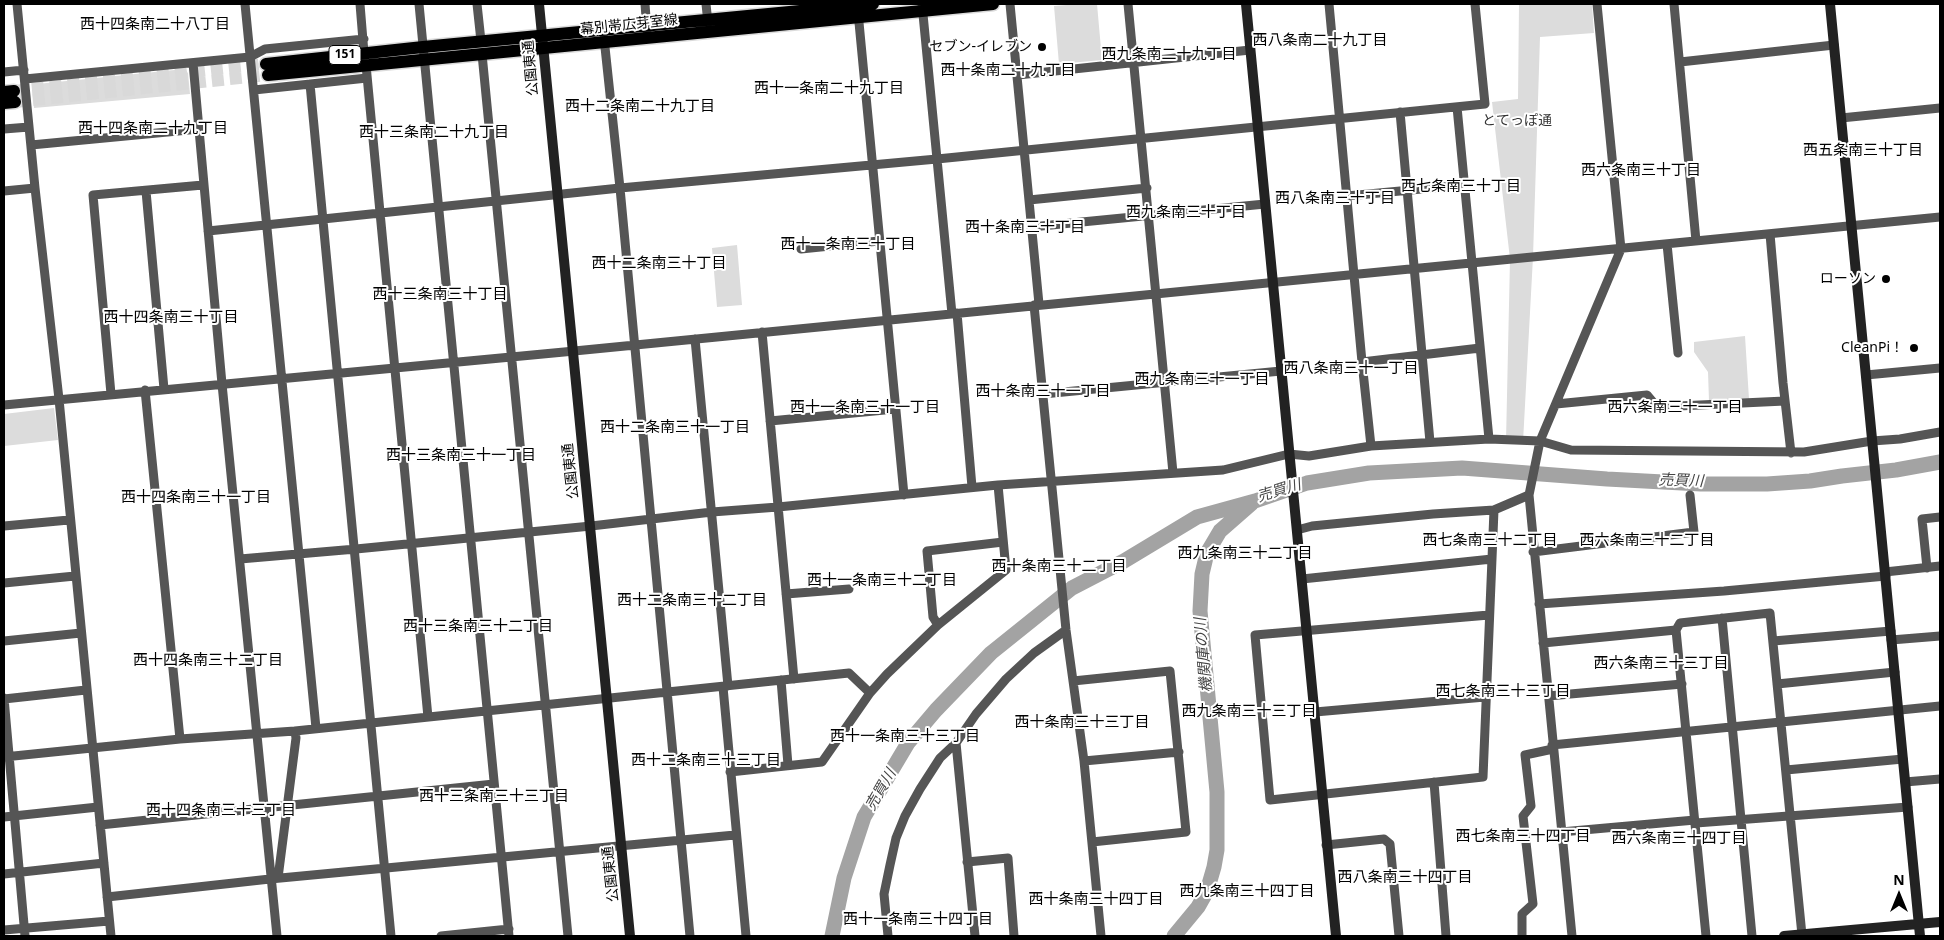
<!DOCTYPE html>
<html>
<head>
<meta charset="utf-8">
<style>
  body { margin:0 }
  #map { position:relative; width:1944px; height:940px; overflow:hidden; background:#fff; font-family:"Noto Sans",sans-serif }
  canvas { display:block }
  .frame { position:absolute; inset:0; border:5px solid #000; pointer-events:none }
  .north { position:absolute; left:1874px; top:870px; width:50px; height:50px; -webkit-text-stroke:4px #fff; paint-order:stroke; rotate:0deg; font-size:14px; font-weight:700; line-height:20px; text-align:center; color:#000 }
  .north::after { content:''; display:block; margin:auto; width:18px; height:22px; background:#000; clip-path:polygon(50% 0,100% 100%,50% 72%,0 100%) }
</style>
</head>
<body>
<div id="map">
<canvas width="1944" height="940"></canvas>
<div class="frame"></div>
<div class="north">N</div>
</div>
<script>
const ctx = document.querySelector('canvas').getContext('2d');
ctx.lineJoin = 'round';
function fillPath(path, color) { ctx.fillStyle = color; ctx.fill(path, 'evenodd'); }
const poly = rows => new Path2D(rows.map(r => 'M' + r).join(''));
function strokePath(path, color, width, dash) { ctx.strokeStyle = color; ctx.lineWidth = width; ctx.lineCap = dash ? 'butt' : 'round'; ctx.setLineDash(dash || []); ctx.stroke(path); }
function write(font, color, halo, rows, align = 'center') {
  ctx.font = font + ' "Noto Sans","Noto Sans JP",sans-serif'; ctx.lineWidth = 4; ctx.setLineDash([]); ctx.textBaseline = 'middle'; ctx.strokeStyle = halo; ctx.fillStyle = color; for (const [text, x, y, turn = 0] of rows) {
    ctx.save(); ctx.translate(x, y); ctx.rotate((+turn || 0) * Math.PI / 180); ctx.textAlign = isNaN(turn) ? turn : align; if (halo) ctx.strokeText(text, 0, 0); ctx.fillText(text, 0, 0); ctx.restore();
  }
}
fillPath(poly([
  [1079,4,1097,4,1102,60,1059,64,1054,6],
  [1519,4,1592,4,1594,33,1540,37,1533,257,1523,442,1506,441,1510,259,1492,102,1518,99],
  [184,69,188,73,190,94,34,108,32,88,37,84],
  [737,245,742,305,717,307,712,248],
  [1745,336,1749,399,1709,401,1708,372,1694,352,1694,342],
  [54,408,58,440,4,446,4,414]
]), '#dcdcdc');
strokePath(poly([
  [832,936,844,878,864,817,908,743,936,710,991,653,1072,588,1124,561,1197,517,1255,501,1307,483,1369,473,1462,468,1607,479,1701,484,1767,484,1810,481,1842,476,1896,470,1940,462],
  [1174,936,1198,907,1207,891,1214,867,1217,850,1217,792,1200,611,1202,574,1207,553,1220,531,1252,503]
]), '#a3a3a3', 15);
strokePath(poly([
  [14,91,266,64],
  [15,102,268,75]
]), '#d9d9d9', 12, [12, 6]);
const primary = poly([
  [266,64,423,47,873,4],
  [268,75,993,4],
  [4,92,14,91],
  [4,103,15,102]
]);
strokePath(primary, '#dbdbdb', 15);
strokePath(poly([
  [17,4,35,188,59,399,111,936],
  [245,4,316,728],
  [360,4,364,53],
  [419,4,509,936],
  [477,4,481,41],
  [645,4,647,31],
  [706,4,708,23],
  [922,4,952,314],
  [1010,4,1039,304],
  [1128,4,1173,473],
  [1329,4,1362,362,1371,446],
  [1674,4,1696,241],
  [858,12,904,495],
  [604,38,620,188,690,936],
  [482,54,568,936],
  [1680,62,1834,45],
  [193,63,222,384,277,936],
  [366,65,428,717],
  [4,72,24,70],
  [1018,75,1250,50],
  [25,79,250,57,265,49,364,39],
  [310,84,391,936],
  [254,90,367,78],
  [1457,107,1489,439],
  [1400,112,1430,442],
  [1841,118,1940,108],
  [4,129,29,127],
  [31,145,199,129],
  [4,191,35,188],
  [146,191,164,389],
  [1347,196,1464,185],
  [1029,200,1147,188],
  [1031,227,1265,204],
  [208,231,620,188,937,159,1485,104,1475,4],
  [1770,234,1783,383,1791,453],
  [1667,244,1678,353],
  [801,249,879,241],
  [1034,305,1066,630,1084,761,1101,936],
  [957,313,972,487],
  [762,332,794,679],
  [695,339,728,686],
  [1362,362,1480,348],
  [1866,375,1940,368],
  [145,390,180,739],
  [111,394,93,195,203,185],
  [1043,394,1281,371],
  [1556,404,1647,395,1657,407,1785,401],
  [4,405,564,352,1940,217],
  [770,421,895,409],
  [4,526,69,520],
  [1297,530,1312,526,1433,514,1494,510],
  [1533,552,1694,532,1690,495],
  [240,559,356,549,591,526,712,512,778,507,998,485,1223,470,1289,454,1309,456,1371,446,1489,439,1540,441,1571,450,1804,452,1872,441,1900,439,1940,432],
  [1927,568,1922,519,1940,517],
  [1885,572,1940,566],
  [1302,579,1492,559],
  [4,583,75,576],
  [786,594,849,589],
  [1539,604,1724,591,1886,576],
  [1489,615,1255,635,1270,800,1483,777,1494,510,1529,495],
  [1722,618,1752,936],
  [938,625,933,617,927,551,1003,542],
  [1676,630,1680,623,1770,613,1802,935],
  [1891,640,1940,636],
  [4,641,81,633],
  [1773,641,1891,631],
  [1543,643,1676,630,1706,936],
  [781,680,788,765],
  [1073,681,1170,671,1186,832,1092,842],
  [1777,684,1895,672],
  [723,687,746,936],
  [1548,696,1682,684],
  [4,698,25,936],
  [4,699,86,690],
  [1315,712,1485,697],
  [956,743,975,936],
  [1552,745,1940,706],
  [4,757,180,739,295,731,849,673,870,693],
  [1084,761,1179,752],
  [1786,770,1903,759],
  [730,772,822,762,870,693,887,674,938,625,1006,570,998,485],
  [1434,782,1446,936],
  [1905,782,1940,779],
  [4,817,98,807],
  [1696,823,1908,807],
  [100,825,494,784],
  [1561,832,1695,820],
  [1326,845,1384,839,1390,844,1399,936],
  [967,862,1008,858,1014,936],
  [4,874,104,863],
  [278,878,296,738,295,731],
  [107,897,270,879,735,835],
  [4,930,109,921],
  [441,936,509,929],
  [888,936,884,894,890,865,896,838,905,816,920,789,940,758,956,743,976,714,1006,679,1034,653,1066,630],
  [1522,936,1522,914,1533,904,1523,816,1531,806,1525,755,1553,749],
  [1572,936,1529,495,1540,441,1621,249,1597,4]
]), '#555', 9);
strokePath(poly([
  [539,4,630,936],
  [1246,4,1336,936],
  [1830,4,1920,936],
  [1784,936,1940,922]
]), '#222', 10);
strokePath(primary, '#000', 12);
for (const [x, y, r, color] of [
  [1042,47,5,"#000"],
  [1886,279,5,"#000"],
  [1914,348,5,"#000"]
]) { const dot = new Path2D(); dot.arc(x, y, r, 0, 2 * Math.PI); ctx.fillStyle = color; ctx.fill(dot); strokePath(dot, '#fff', 2); }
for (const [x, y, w] of [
  [345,55,32]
]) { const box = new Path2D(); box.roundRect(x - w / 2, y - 9.5, w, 19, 4); ctx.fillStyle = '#fff'; ctx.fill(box); strokePath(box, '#000', 1); }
write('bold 12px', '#000', null, [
  ["151",345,55]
]);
write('14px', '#000', '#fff', [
  ["幕別帯広芽室線",629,25,-6],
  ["公園東通",531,68,-95],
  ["公園東通",571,471,-96],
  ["公園東通",611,874,-96]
]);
write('14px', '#000', '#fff', [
  ["セブン-イレブン",1032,47],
  ["ローソン",1876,279],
  ["CleanPi！",1904,348]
], 'right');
write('14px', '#333', '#fff', [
  ["とてっぽ通",1517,121]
]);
write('15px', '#000', '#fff', [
  ["西十四条南二十八丁目",155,25],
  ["西八条南二十九丁目",1320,41],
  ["西九条南二十九丁目",1169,55],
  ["西十条南二十九丁目",1008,71],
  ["西十一条南二十九丁目",829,89],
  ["西十二条南二十九丁目",640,107],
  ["西十四条南二十九丁目",153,129],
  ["西十三条南二十九丁目",434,133],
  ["西五条南三十丁目",1863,151],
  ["西六条南三十丁目",1641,171],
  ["西七条南三十丁目",1461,187],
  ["西八条南三十丁目",1335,199],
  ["西九条南三十丁目",1186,213],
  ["西十条南三十丁目",1025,228],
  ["西十一条南三十丁目",848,245],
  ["西十二条南三十丁目",659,264],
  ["西十三条南三十丁目",440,295],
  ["西十四条南三十丁目",171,318],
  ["西八条南三十一丁目",1351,369],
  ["西九条南三十一丁目",1202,380],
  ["西十条南三十一丁目",1043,392],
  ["西十一条南三十一丁目",865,408],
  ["西六条南三十一丁目",1675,408],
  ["西十二条南三十一丁目",675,428],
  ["西十三条南三十一丁目",461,456],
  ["西十四条南三十一丁目",196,498],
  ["西七条南三十二丁目",1490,541],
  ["西六条南三十二丁目",1647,541],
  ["西九条南三十二丁目",1245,554],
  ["西十条南三十二丁目",1059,567],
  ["西十一条南三十二丁目",882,581],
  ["西十二条南三十二丁目",692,601],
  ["西十三条南三十二丁目",478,627],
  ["西十四条南三十二丁目",208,661],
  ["西六条南三十三丁目",1661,664],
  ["西七条南三十三丁目",1503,692],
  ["西九条南三十三丁目",1249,712],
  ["西十条南三十三丁目",1082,723],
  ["西十一条南三十三丁目",905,737],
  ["西十二条南三十三丁目",706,761],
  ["西十三条南三十三丁目",494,797],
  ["西十四条南三十三丁目",221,811],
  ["西七条南三十四丁目",1523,837],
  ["西六条南三十四丁目",1679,839],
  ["西八条南三十四丁目",1405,878],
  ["西九条南三十四丁目",1247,892],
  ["西十条南三十四丁目",1096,900],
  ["西十一条南三十四丁目",918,920]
]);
write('italic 15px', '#444', '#fff', [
  ["売買川",1681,481,2],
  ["売買川",1279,491,-17],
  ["機関庫の川",1204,655,-95],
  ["売買川",881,790,-60]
]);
</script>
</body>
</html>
